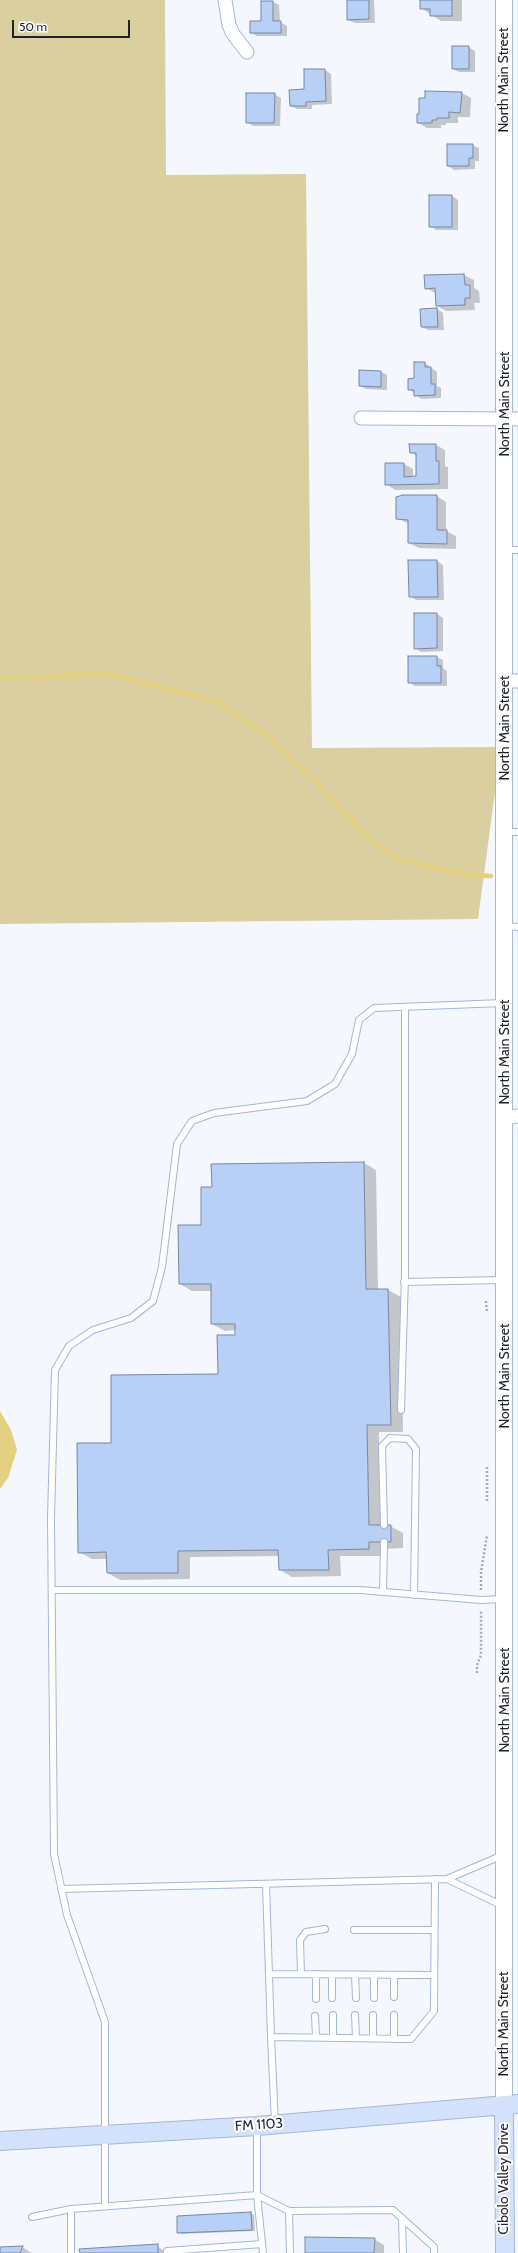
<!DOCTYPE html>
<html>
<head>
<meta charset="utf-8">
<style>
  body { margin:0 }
  #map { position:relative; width:518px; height:2253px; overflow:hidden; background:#f4f8fe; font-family:Cabin,sans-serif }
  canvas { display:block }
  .scale { position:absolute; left:12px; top:20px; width:118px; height:18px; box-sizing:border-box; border:2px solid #1c232e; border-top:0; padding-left:5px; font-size:12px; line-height:14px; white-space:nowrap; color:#1c232e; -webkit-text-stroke:3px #fff; paint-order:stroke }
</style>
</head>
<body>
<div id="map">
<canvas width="518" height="2253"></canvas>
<div class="scale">50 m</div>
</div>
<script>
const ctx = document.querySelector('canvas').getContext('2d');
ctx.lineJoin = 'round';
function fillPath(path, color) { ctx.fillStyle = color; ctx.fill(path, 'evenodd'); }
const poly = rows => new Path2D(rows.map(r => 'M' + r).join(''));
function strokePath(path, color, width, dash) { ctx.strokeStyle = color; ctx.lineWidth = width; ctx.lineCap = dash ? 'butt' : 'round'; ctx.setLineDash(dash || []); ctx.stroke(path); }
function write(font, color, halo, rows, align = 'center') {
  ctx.font = font + ' Cabin,sans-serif'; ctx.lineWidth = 4; ctx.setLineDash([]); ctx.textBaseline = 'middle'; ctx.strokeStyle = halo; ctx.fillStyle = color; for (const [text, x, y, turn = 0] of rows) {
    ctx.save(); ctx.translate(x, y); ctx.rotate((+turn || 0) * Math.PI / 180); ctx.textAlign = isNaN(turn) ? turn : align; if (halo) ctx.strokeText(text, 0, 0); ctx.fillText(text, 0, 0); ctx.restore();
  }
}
fillPath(poly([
  [0,0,165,0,166,175,306,174,312,748,501,747,478,919,0,924]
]), '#dacfa0');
fillPath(poly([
  [0,1411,11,1430,17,1450,8,1478,0,1489]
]), '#e3d081');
fillPath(poly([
  [348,0,374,0,375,23,355,23,348,20],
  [421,0,462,0,462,21,441,21,421,8],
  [262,2,273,2,279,5,280,22,287,26,287,36,257,36,251,33,262,22],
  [468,47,475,51,475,72,459,72,453,69],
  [325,70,331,74,332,104,312,105,312,109,297,109,291,106],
  [462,93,471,98,470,117,458,117,458,123,446,123,446,125,441,125,441,128,427,128,418,123,421,115],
  [274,94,281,98,280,126,253,126,247,122],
  [472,145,479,148,479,161,475,161,475,169,454,170,448,166],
  [452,196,458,200,458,230,436,230,430,226],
  [464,275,474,280,474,288,479,291,480,303,474,303,475,310,446,311,437,306,437,294,426,288,426,276],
  [437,309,443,313,444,330,428,330,422,327,421,310],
  [425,363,437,372,437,386,441,388,441,398,421,399,409,389],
  [381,372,387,375,387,390,366,389,360,386],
  [436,445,445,450,445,466,448,467,448,489,395,490,386,484,404,464,413,469,413,477,417,477,417,456,411,452],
  [437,496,446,502,446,531,456,536,456,549,419,548,409,543,409,524,397,518],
  [437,561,443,565,444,600,416,600,410,596],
  [437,614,443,618,443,651,421,652,415,648],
  [436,657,443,660,443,668,447,671,447,686,415,686,409,682],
  [364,1163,376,1170,378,1290,388,1290,401,1297,403,1432,379,1432,381,1526,390,1526,403,1533,403,1548,381,1549,381,1556,340,1556,341,1576,292,1577,280,1570,279,1556,190,1557,190,1579,120,1580,108,1573,107,1559,92,1559,79,1552,112,1444,219,1375,236,1336,236,1330,225,1331,212,1324,212,1291,192,1291,180,1284,202,1226,213,1188],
  [251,2213,254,2215,255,2231,181,2234,178,2232],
  [374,2239,384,2245,384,2253,306,2253],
  [157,2246,167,2253,81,2253],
  [22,2247,32,2253,0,2253,0,2248]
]), '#0003');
strokePath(poly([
  [0,679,105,673,216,701,265,734,312,778,361,831,397,859,467,875,491,876]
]), '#e3d081', 4.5);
const building = poly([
  [347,0,369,0,369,19,347,20,347,0],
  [420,0,452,0,452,16,430,16,430,9,420,9,420,0],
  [261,1,273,1,273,21,281,21,281,33,250,33,250,21,261,21,261,1],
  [452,46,469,46,469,69,452,69,452,46],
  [304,69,325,69,326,101,306,102,306,106,290,106,289,90,304,89,304,69],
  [425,91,462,92,460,113,449,112,449,118,437,118,437,120,432,120,432,123,417,123,417,114,419,114,419,98,425,98,425,91],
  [246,93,275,93,274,123,246,123,246,93],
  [447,144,473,144,473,158,469,158,469,166,447,166,447,144],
  [429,195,452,195,452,227,429,227,429,195],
  [464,274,465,285,470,285,470,298,465,298,465,305,436,306,435,288,425,289,424,275,464,274],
  [437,308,438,327,421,327,420,309,437,308],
  [414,362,425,362,425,367,431,367,431,384,435,384,435,395,414,396,414,390,408,390,408,379,414,378,414,362],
  [359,370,381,371,381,387,359,386,359,370],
  [409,444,436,444,436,461,439,461,439,484,385,485,385,463,404,463,404,477,416,476,416,453,410,453,409,444],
  [403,495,437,495,437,530,447,530,447,544,408,543,408,520,396,519,396,497,403,495],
  [408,560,437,560,438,597,409,597,408,560],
  [414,613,437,613,437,648,414,649,414,613],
  [408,656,437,656,437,666,441,666,441,683,408,683,408,656],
  [364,1162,366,1289,388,1289,391,1425,367,1425,369,1525,391,1525,391,1542,369,1542,369,1549,328,1550,329,1570,279,1570,278,1550,178,1551,178,1573,107,1573,106,1552,78,1553,77,1443,111,1443,111,1375,218,1374,217,1335,235,1335,235,1324,211,1324,211,1284,179,1284,178,1225,201,1225,201,1187,212,1187,211,1164,364,1162],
  [251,2212,252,2230,177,2233,177,2216,251,2212],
  [305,2237,375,2238,374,2253,305,2253,305,2237],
  [158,2244,158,2253,80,2253,79,2249,158,2244],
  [23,2246,20,2253,0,2253,0,2247,23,2246]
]);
fillPath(building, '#b8cff6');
strokePath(building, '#7687a4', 1);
const service = poly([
  [505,550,518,550],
  [505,832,518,832],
  [505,926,518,927],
  [404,1282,503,1280],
  [401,1410,405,1276,405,1007],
  [384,1525,382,1446,390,1438,408,1439,416,1449,414,1595],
  [52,1590,360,1590,481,1600,503,1599],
  [383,1592,384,1542],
  [266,1884,271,2037],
  [61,1889,447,1879],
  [503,1906,447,1879,503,1855],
  [354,1930,434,1930],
  [269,1974,433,1975],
  [301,1974,300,1940,306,1932,325,1929],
  [332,1975,332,1998],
  [355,1975,356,1998],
  [394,1975,394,1997],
  [374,1998,374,1975],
  [316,1999,316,1974],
  [333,2015,333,2038],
  [355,2015,356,2038],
  [373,2015,373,2038],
  [315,2016,316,2037],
  [394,2039,394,2015],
  [275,2123,271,2037,411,2039,434,2011,435,1879],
  [257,2195,289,2211,393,2210,434,2247,434,2253],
  [257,2195,263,2253],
  [105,2206,105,2022,67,1915,54,1854,51,1518,55,1370,69,1346,93,1330,131,1318,153,1301,162,1267,177,1144,192,1121,214,1113,307,1101,335,1084,352,1054,359,1020,374,1008,503,1003],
  [71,2209,71,2253],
  [289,2211,290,2253],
  [32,2217,71,2209,257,2195,257,2127],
  [402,2218,403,2253],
  [167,2253,167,2251,262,2244]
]);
const minor = poly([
  [225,0,229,25,233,34,247,52],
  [361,418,518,419],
  [505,681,518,681],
  [505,1118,518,1116]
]);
const tertiary = poly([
  [504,2105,504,0]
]);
const secondary = poly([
  [504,2105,505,2253],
  [0,2141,257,2126,518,2104]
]);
strokePath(service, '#a4b7d5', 8);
strokePath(minor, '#a4b7d5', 15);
strokePath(tertiary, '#a4b7d5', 18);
strokePath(secondary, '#a4b7d5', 20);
strokePath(poly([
  [486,1301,487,1313],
  [487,1501,487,1466],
  [481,1590,481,1572,487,1535],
  [477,1673,477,1665,481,1655,481,1611]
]), '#a6abb2', 2.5, [2, 2]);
strokePath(service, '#fff', 6);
strokePath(minor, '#fff', 13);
strokePath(tertiary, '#fff', 16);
strokePath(secondary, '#d3e1fa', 18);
write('14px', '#1c232e', '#fff', [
  ["North Main Street",504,80,-90],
  ["North Main Street",505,404,-90],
  ["North Main Street",505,728,-90],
  ["North Main Street",505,1052,-90],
  ["North Main Street",505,1376,-90],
  ["North Main Street",505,1700,-90],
  ["North Main Street",504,2024,-90],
  ["FM 1103",259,2125,-4],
  ["Cibolo Valley Drive",504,2179,-90]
]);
</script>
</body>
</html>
